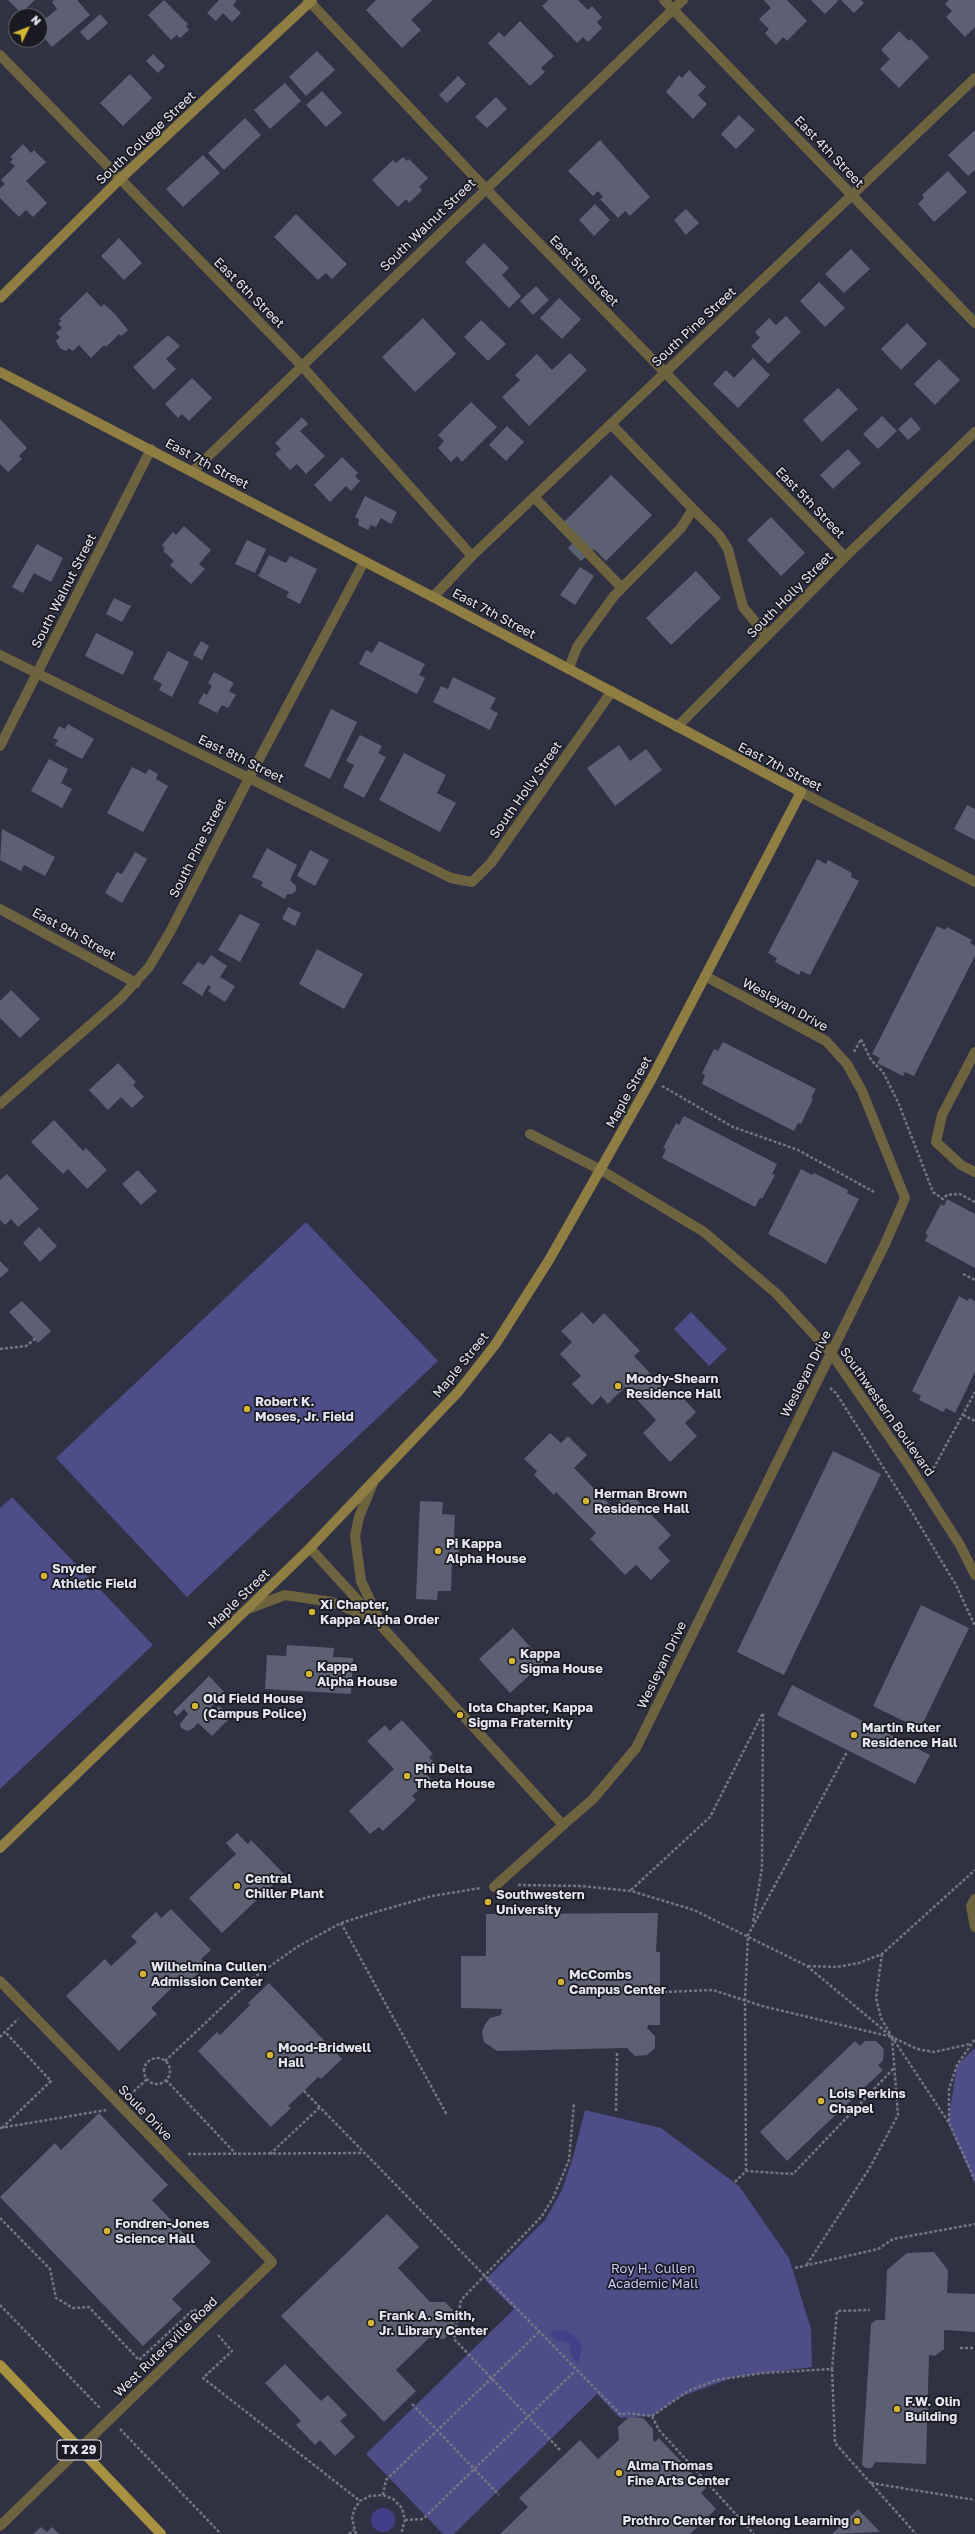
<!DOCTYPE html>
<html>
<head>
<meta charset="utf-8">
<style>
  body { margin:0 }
  #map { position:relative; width:975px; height:2534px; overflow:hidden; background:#303142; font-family:"Golos Text",sans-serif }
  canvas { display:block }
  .north { position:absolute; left:8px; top:8px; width:40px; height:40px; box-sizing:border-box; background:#1a1a22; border:1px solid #6b6c75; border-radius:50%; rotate:47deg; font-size:11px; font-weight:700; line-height:16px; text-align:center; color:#e5e6f1 }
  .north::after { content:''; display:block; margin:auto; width:14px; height:18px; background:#d6b534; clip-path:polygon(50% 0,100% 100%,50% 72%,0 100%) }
</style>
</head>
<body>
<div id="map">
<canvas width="975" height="2534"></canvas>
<div class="north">N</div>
</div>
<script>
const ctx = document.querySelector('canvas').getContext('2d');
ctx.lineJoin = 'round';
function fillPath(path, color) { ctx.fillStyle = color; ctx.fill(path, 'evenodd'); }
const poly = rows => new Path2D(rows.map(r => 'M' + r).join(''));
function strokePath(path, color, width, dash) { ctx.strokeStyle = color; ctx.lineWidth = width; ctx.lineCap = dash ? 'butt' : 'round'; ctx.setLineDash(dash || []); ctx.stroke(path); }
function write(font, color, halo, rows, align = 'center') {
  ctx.font = font + ' "Golos Text",sans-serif'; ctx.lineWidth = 3.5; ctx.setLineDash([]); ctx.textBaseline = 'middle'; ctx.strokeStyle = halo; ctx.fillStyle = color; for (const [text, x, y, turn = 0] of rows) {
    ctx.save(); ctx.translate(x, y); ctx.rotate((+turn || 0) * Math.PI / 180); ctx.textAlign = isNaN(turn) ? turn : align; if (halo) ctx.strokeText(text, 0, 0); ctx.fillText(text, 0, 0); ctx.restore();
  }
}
fillPath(poly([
  [306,1222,438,1361,187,1597,56,1458],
  [691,1312,727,1349,709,1366,674,1329],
  [12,1497,153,1645,0,1789,0,1508],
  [975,2048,975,2184,948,2122,957,2065],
  [585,2110,661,2128,739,2186,789,2258,811,2329,812,2367,734,2377,680,2397,652,2416,620,2418,597,2394,454,2534,443,2534,366,2454,514,2309,485,2280,545,2220,562,2190,573,2157]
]), '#4d4d87');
fillPath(poly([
  [556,2330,567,2331,579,2340,582,2348,578,2363,572,2357,569,2343,556,2340,550,2333],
  '371 2520a12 12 0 1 1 24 0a12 12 0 1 1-24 0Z'
]), '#423f8a');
fillPath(poly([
  [8,0,35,0,21,13],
  [54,0,77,0,90,15,52,47,40,33,40,23,57,9,52,2],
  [164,0,188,24,186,26,189,30,180,38,177,35,171,40,148,15],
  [219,0,237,0,233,5,241,13,232,22,223,13,216,21,207,13],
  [376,0,433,0,411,20,421,30,402,48,366,10],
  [548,0,578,0,588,10,592,6,602,17,597,22,602,28,588,42,583,37,577,43,542,6],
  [764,0,787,0,807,21,787,41,783,37,776,45,765,33,769,29,759,19,771,8],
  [811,0,837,0,838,1,825,14],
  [841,0,861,0,864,3,854,13],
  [949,0,975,0,975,27,965,37,946,17,952,11,945,4],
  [100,14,108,23,88,41,80,32],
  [520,21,554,56,541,68,545,72,530,86,488,43,499,32,504,37],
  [899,31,909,41,911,39,929,57,899,88,880,69,890,59,881,50],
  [317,51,335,70,306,96,289,77],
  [153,54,165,66,158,73,146,61],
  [689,70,706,87,698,95,707,104,693,119,666,92,679,75,682,78],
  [130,74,152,98,123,126,100,103],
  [458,76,466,84,447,103,439,95],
  [285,83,301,101,270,129,254,110],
  [322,91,342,113,326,127,306,105],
  [496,97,507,109,487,128,475,117],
  [739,115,755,130,736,149,721,134],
  [245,118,261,135,224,170,208,153],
  [975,130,975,170,968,176,948,155],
  [600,140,650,197,630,216,625,211,618,218,600,199,603,197,598,191,593,196,568,171],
  [23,144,31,153,34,150,46,162,26,181,47,203,33,217,26,210,19,217,0,198,0,188,5,184,1,180,15,166,10,162,13,159,10,157],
  [203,155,220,173,183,207,166,189],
  [403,157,407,161,409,159,428,178,419,187,422,190,409,203,406,199,398,207,372,180,393,160,396,163],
  [948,171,967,192,934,222,918,204,924,198,922,195],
  [595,204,610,220,594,236,579,220],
  [686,209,699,223,686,235,674,220],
  [296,214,347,264,332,279,326,273,318,280,274,237],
  [119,238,142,263,124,280,101,256],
  [484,243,509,268,502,275,521,296,509,308,465,262],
  [851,249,870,269,844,293,825,274],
  [819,282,845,308,825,327,800,301],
  [536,286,549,300,533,315,520,301],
  [87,292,101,307,104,304,114,313,128,330,121,336,119,334,106,347,104,345,91,358,79,345,73,351,69,348,66,351,60,348,56,341,60,337,56,333,62,328,58,324,61,321,59,319],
  [559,298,581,319,562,339,540,318],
  [786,316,801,332,768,364,751,346,760,338,755,332,769,318,776,325],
  [423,318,456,354,415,392,382,357],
  [481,320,506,344,488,361,464,337],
  [907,323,927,344,901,370,881,349],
  [168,335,180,346,166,359,176,369,154,390,133,367],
  [570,353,587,370,529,426,502,397,520,380,515,375,537,354,552,370],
  [753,358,770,375,738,408,713,384,726,370,734,378],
  [939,359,960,380,935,405,914,384],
  [192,378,212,398,189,421,182,414,178,418,165,404],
  [838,388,858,409,822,442,803,420],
  [471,402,497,427,462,462,457,456,451,462,438,448,444,441,438,435],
  [882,416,897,431,878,449,863,434],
  [302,417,308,424,300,431,325,456,306,474,297,464,290,470,275,454,281,449,275,443],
  [911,417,921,429,908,440,898,429],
  [0,419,27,448,19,456,22,459,8,472,0,464],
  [507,426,524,442,506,461,489,445],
  [848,449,861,463,833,489,820,475],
  [342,457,358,473,355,476,360,481,351,491,346,486,330,502,314,485],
  [611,475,652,515,606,561,594,549,581,561,568,548,579,537,564,522],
  [365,496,397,512,391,524,381,518,376,527,371,525,368,530,358,525,359,519,355,517],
  [771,517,805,553,781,576,747,540],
  [184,526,211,550,199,564,205,569,191,584,170,565,174,561,163,551,165,549,162,545,173,532,176,535],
  [247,540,266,549,255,573,235,564],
  [37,544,63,558,51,582,34,573,23,593,12,587],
  [269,555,286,563,290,556,317,569,300,604,286,597,289,592,258,576],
  [580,567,594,576,575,605,560,595],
  [696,571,721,598,671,645,646,618],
  [114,598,131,606,122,622,106,614],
  [96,633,134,652,123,675,85,656],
  [201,641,209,646,202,660,193,655],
  [379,641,425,664,419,675,425,678,417,694,359,664,366,650,372,653],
  [168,651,189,662,172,697,159,690,162,684,153,679],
  [214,672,234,683,229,691,236,695,228,708,222,705,217,713,198,703,204,693,207,695,212,686,208,683],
  [453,677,496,698,490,709,498,713,490,730,433,702,441,686,448,689],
  [331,709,357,722,330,779,304,766],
  [68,724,94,739,82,759,55,745,58,740,53,738,59,726,65,729],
  [360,735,382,746,378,753,386,757,364,798,343,787,354,765,346,761],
  [619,745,630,761,646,749,662,770,615,806,587,768],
  [404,753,446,775,437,793,456,803,440,832,379,800],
  [49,759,68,769,61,783,72,789,62,808,31,791],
  [132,767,146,774,149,769,158,774,156,779,168,786,143,832,107,813],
  [967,805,975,809,975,840,954,829],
  [2,829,55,857,45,876,24,865,21,871,0,860],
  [267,848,297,865,290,880,296,886,296,891,292,894,287,894,285,899,261,886,263,882,252,877],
  [310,850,329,860,315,886,297,876],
  [135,852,147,859,122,903,105,893,117,872,122,874],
  [817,859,826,864,828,860,852,873,851,877,859,881,810,975,801,971,799,975,775,962,777,958,768,953],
  [288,907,301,913,295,926,282,919],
  [240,914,260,924,240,962,218,950],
  [937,926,945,930,947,927,972,940,970,943,975,946,975,956,914,1076,905,1072,903,1076,877,1063,880,1058,872,1054],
  [317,949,363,974,344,1009,299,984],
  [211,955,227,966,220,977,235,986,225,1002,208,991,211,987,208,985,202,996,182,983,198,962,204,965],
  [11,990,40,1019,20,1038,0,1018,0,1001],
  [723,1042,816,1089,811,1098,813,1099,801,1124,798,1123,794,1131,702,1084,705,1075,702,1073,714,1049,718,1051],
  [118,1063,136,1082,133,1085,144,1097,132,1108,121,1097,108,1110,89,1090],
  [684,1116,777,1164,772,1174,775,1175,762,1199,760,1198,755,1207,662,1158,666,1149,663,1148,676,1123,679,1125],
  [54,1120,83,1151,86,1148,107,1170,87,1189,68,1169,63,1174,31,1142],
  [801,1169,812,1175,814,1173,848,1190,847,1193,859,1199,826,1264,768,1234],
  [138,1170,157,1191,141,1205,122,1184],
  [7,1174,39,1209,18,1227,11,1219,5,1225,0,1220,0,1180],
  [947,1199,975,1214,975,1268,925,1241,928,1235,925,1234,941,1204,944,1206],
  [39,1227,57,1246,40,1262,23,1243],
  [0,1261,9,1270,0,1278],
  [959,1296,968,1301,969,1298,975,1301,975,1372,955,1413,946,1408,943,1412,919,1400,921,1396,912,1391],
  [22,1301,51,1331,38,1343,9,1312],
  [582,1312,593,1324,604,1313,640,1351,634,1356,673,1398,678,1393,696,1412,685,1423,697,1436,670,1462,643,1433,656,1420,625,1387,608,1404,601,1396,592,1405,572,1384,581,1376,560,1354,572,1342,561,1331],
  [550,1433,561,1443,568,1436,587,1455,574,1468,613,1508,629,1492,671,1535,658,1548,670,1561,651,1580,636,1565,625,1575,590,1539,596,1533,556,1492,554,1495,534,1475,537,1471,524,1459],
  [833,1451,881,1474,784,1675,737,1652],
  [420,1501,443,1502,442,1514,455,1515,454,1537,459,1538,458,1564,452,1564,451,1591,438,1591,437,1600,416,1599],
  [921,1605,969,1628,920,1729,873,1706],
  [513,1628,544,1662,510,1693,479,1659],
  [287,1645,334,1648,333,1657,353,1658,351,1694,265,1689,267,1655,286,1656],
  [209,1676,225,1693,211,1707,215,1710,219,1706,231,1717,212,1736,198,1723,192,1729,187,1731,181,1728,180,1724,188,1714,184,1709,177,1716,173,1712],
  [792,1685,930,1755,915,1784,777,1715],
  [402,1720,433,1754,429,1757,435,1764,425,1773,431,1779,412,1796,416,1800,383,1831,379,1827,370,1834,349,1811,394,1769,367,1741,385,1725,390,1731],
  [237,1833,248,1844,251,1840,284,1874,222,1933,189,1898,236,1854,226,1843],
  [171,1909,211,1950,201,1959,207,1965,183,1988,177,1983,151,2008,157,2014,119,2051,66,1996,105,1959,111,1966,137,1942,131,1936,156,1912,161,1918],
  [658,1913,656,1952,660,1952,660,2025,648,2025,647,2028,655,2036,655,2048,647,2055,635,2056,627,2048,497,2051,484,2042,482,2032,485,2024,490,2018,501,2015,502,2009,461,2008,461,1956,486,1956,486,1914],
  [269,1983,342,2059,321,2079,318,2077,304,2091,288,2106,291,2108,271,2127,198,2051,217,2032,220,2035,250,2005,248,2003],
  [855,2041,860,2046,865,2041,876,2041,884,2049,883,2060,878,2065,883,2070,787,2161,760,2132],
  [99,2113,168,2185,152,2200,211,2262,172,2299,182,2309,143,2346,0,2197,55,2143,61,2150],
  [387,2214,419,2247,398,2268,430,2302,445,2302,456,2313,454,2329,444,2339,429,2338,396,2370,416,2391,384,2422,281,2316],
  [934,2252,948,2270,947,2293,975,2294,975,2332,944,2330,944,2349,935,2356,929,2355,926,2464,875,2462,872,2468,866,2468,862,2465,871,2324,876,2320,885,2320,887,2270,907,2253],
  [285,2364,321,2401,328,2395,347,2415,340,2421,355,2437,335,2456,320,2440,315,2445,296,2425,301,2421,265,2383],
  [629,2417,643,2418,653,2429,653,2440,655,2442,659,2438,706,2488,701,2493,716,2509,690,2534,500,2534,528,2507,519,2498,580,2440,598,2459,619,2440,618,2427],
  [858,2509,880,2532,832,2534],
  [41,2527,47,2532,52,2527,59,2534,33,2534]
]), '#5d5f72');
strokePath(poly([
  [854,1052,861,1039,871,1060,883,1072,898,1102,933,1192,943,1199,947,1195,960,1194,975,1202],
  [662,1086,733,1127,798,1150,874,1192],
  [963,1274,975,1280],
  [0,1349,26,1346,35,1339],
  [830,1388,836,1393,913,1514,956,1585,975,1626],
  [963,1415,975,1421],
  [931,1473,975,1392],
  [518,1885,581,1886,631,1891,694,1910,807,1966,892,2037,949,2123,975,2180],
  [631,1890,710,1817,763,1713,762,1868,753,1922],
  [341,1923,447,2115],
  [882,1954,876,1998,881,2018,892,2037,917,2049,934,2052,970,2044],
  [808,1966,837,1967,859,1963,882,1954,975,1870],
  [664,1992,713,1990,762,2006,892,2037,898,2115,869,2169,806,2266],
  [0,2037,18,2019],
  '144 2071a13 13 0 1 1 26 0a13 13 0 1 1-26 0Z',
  [165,2061,252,1979,297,1947,341,1923,379,1911,432,1896,481,1888],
  [166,2080,236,2154],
  [304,2091,621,2415,627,2413,652,2416,659,2430,754,2534],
  [130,2095,147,2079],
  [616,2111,617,2051],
  [949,2121,949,2089,957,2065,975,2039],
  [0,2128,106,2110],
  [2,2128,51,2081,5,2032],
  [188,2154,365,2153],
  [270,2154,320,2107],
  [746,2171,745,2000,748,1935,847,1752],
  [735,2182,746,2171,793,2174,894,2068],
  [0,2218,50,2269,56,2298,73,2308,89,2307,139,2360,194,2309,198,2313],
  [795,2268,878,2249,893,2239,975,2224],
  [0,2305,101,2409],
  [218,2335,232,2351,203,2378,360,2501],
  [960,2348,975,2348],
  [832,2369,835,2443,916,2534],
  [412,2404,499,2495],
  [652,2416,688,2391,716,2380,763,2373,832,2369,837,2311,870,2310],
  [120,2429,221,2534],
  [560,2450,454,2339,461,2300,542,2216,553,2198,569,2160,574,2103],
  [871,2483,975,2500],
  [383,2495,386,2480,538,2333],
  [405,2520,423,2519,575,2371],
  [349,2534,354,2530],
  [356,2534,352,2519,354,2510,360,2501,370,2496,383,2495,393,2499,402,2508,405,2520,401,2534]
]), '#757684', 2.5, [3, 2]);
strokePath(poly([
  [534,497,622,588],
  [693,509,719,535,728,549,743,607,767,636],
  [569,668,577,647,614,596,681,528,693,509,611,424],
  [530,1134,601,1170],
  [494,1887,563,1825],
  [975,1899,971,1906,975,1927]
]), '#6e633f', 10);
strokePath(poly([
  [308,0,485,188,845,557],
  [664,0,975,323],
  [0,55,301,365,472,556],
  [193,471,683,0],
  [433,597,472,556,975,78],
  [0,655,451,878,472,882,491,863,612,691],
  [677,727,845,557,975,432],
  [0,746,151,449],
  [801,792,975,882],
  [0,909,136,983],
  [975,1052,942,1115,936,1142,961,1165,975,1172],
  [0,1104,121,998,149,967,170,932,249,778,364,562],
  [601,1170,704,1232,777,1294,831,1353,910,1467,960,1545,975,1575],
  [373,1483,359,1517,355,1536,361,1581,377,1615],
  [310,1548,563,1825,593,1799,636,1748,885,1244,905,1198,862,1091,847,1064,826,1041,705,976],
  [248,1609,285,1595,332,1602,373,1619],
  [0,1981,272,2262,0,2526]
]), '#6e633f', 10);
strokePath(poly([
  [0,298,119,180,312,0],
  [0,372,433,597,801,792,651,1080,549,1260,495,1345,458,1392,310,1548,0,1848]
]), '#8f7d41', 10);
strokePath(poly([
  [0,2365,161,2534]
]), '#a89141', 10);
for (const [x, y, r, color] of [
  [618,1386,4,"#d6b534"],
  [247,1409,4,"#d6b534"],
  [586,1501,4,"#d6b534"],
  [438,1551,4,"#d6b534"],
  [44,1576,4,"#d6b534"],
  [312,1612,4,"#d6b534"],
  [512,1661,4,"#d6b534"],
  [309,1674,4,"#d6b534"],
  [195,1706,4,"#d6b534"],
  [460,1715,4,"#d6b534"],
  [854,1735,4,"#d6b534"],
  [407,1776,4,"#d6b534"],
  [237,1886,4,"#d6b534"],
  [488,1902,4,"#d6b534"],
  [143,1974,4,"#d6b534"],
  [561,1982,4,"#d6b534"],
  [270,2055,4,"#d6b534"],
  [821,2101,4,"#d6b534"],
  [107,2231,4,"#d6b534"],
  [371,2323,4,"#d6b534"],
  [897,2409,4,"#d6b534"],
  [619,2473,4,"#d6b534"],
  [857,2521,4,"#d6b534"]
]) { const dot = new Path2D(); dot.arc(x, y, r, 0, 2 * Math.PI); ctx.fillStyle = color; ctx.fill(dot); strokePath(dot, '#1a1a22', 1.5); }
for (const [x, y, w] of [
  [79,2450,44]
]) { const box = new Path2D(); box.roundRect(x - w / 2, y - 10, w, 20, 3); ctx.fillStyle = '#1a1a22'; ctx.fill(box); strokePath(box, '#e5e6f1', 1); }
write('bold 12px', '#e5e6f1', null, [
  ["TX 29",79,2450]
]);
write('13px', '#e5e6f1', '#1a1a22', [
  ["South College Street",146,138,-43],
  ["East 4th Street",829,152,46],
  ["South Walnut Street",428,225,-44],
  ["East 5th Street",584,271,46],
  ["East 6th Street",249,293,45],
  ["South Pine Street",694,327,-43],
  ["East 7th Street",207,464,28],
  ["East 5th Street",810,503,46],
  ["South Walnut Street",64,591,-63],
  ["South Holly Street",790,595,-45],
  ["East 7th Street",494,614,28],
  ["East 8th Street",241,759,26],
  ["East 7th Street",780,767,27],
  ["South Holly Street",526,790,-55],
  ["South Pine Street",198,848,-63],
  ["East 9th Street",74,934,29],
  ["Wesleyan Drive",785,1005,29],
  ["Maple Street",629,1092,-61],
  ["Maple Street",461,1365,-51],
  ["Wesleyan Drive",806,1374,-63],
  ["Southwestern Boulevard",887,1412,55],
  ["Maple Street",239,1599,-44],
  ["Wesleyan Drive",662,1665,-64],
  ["Soule Drive",145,2113,46],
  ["West Rutersville Road",166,2347,-44]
]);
write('bold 13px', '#e5e6f1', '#1a1a22', [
  ["Moody-Shearn",626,1379],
  ["Residence Hall",626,1394],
  ["Robert K.",255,1402],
  ["Moses, Jr. Field",255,1417],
  ["Herman Brown",594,1494],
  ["Residence Hall",594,1509],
  ["Pi Kappa",446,1544],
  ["Alpha House",446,1559],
  ["Snyder",52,1569],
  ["Athletic Field",52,1584],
  ["Xi Chapter,",320,1605],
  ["Kappa Alpha Order",320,1620],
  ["Kappa",520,1654],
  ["Sigma House",520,1669],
  ["Kappa",317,1667],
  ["Alpha House",317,1682],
  ["Old Field House",203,1699],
  ["(Campus Police)",203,1714],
  ["Iota Chapter, Kappa",468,1708],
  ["Sigma Fraternity",468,1723],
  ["Martin Ruter",862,1728],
  ["Residence Hall",862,1743],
  ["Phi Delta",415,1769],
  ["Theta House",415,1784],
  ["Central",245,1879],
  ["Chiller Plant",245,1894],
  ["Southwestern",496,1895],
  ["University",496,1910],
  ["Wilhelmina Cullen",151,1967],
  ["Admission Center",151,1982],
  ["McCombs",569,1975],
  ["Campus Center",569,1990],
  ["Mood-Bridwell",278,2048],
  ["Hall",278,2063],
  ["Lois Perkins",829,2094],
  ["Chapel",829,2109],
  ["Fondren-Jones",115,2224],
  ["Science Hall",115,2239],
  ["Frank A. Smith,",379,2316],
  ["Jr. Library Center",379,2331],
  ["F.W. Olin",905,2402],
  ["Building",905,2417],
  ["Alma Thomas",627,2466],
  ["Fine Arts Center",627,2481],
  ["Prothro Center for Lifelong Learning",849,2521,"right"]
], 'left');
write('13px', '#c5c9f4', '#1a1a22', [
  ["Roy H. Cullen",653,2269],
  ["Academic Mall",653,2284]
]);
</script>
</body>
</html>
